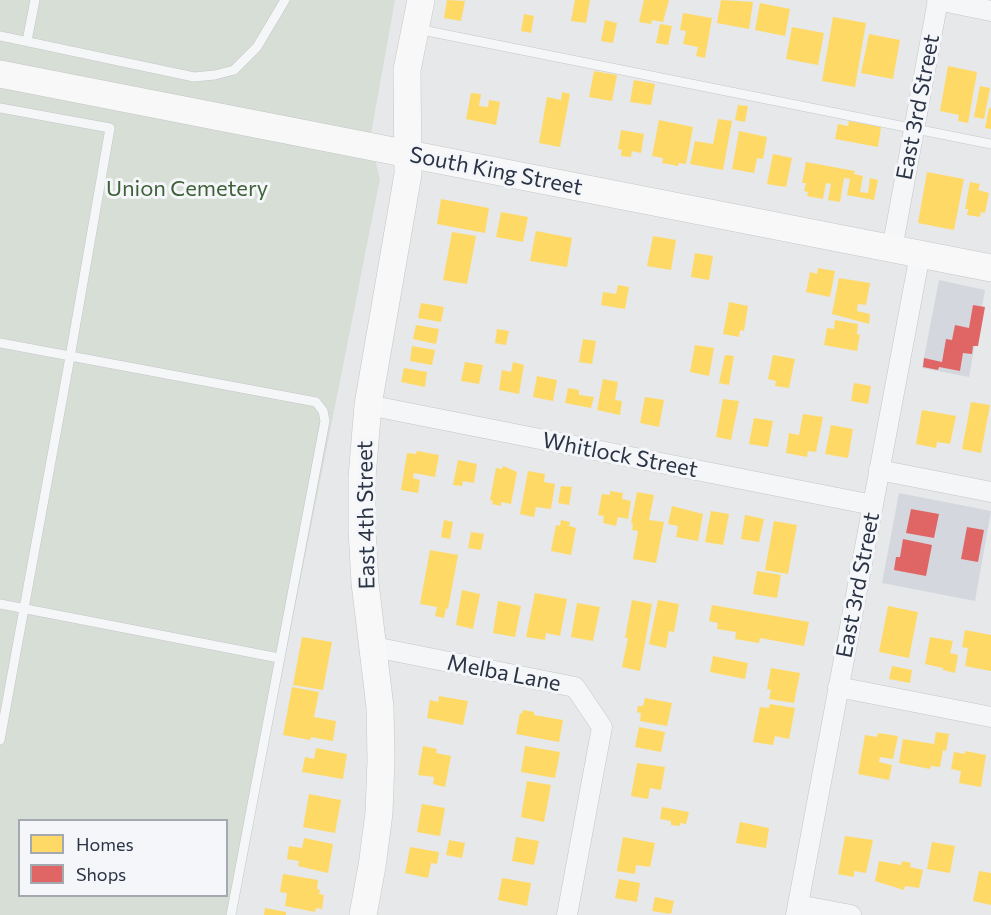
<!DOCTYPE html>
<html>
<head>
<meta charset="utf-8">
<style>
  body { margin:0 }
  #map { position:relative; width:991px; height:915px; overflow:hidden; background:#e6e8ea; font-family:Commissioner,sans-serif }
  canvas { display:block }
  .legend { position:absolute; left:18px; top:819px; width:210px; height:78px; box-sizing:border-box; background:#f4f6f9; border:2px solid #a4a8b1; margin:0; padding:8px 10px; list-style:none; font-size:18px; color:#2b3445 }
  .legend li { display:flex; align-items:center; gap:12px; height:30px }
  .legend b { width:30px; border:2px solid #a4a8b1 }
</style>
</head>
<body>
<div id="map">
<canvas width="991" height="915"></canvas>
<ul class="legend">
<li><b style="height:16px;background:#ffd966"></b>Homes</li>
<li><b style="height:16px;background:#e06666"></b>Shops</li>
</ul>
</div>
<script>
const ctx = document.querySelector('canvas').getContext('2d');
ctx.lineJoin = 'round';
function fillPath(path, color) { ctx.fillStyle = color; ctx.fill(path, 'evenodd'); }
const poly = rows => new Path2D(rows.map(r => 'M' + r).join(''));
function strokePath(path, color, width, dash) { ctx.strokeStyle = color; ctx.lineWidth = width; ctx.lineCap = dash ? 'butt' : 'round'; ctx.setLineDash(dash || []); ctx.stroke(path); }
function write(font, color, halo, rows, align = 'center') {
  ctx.font = font + ' Commissioner,sans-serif'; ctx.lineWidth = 6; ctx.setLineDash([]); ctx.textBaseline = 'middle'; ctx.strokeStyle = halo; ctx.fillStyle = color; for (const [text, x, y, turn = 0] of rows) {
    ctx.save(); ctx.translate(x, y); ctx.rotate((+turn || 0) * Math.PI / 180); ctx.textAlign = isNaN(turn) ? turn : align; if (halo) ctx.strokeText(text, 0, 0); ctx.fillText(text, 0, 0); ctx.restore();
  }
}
fillPath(poly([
  [939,280,985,290,969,377,922,368],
  [899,493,991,511,975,601,882,583]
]), '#d4d7dd');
fillPath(poly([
  [0,0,395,0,370,139,380,179,234,915,0,915],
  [20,820,226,820,226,896,20,896]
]), '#d6ded6');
fillPath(poly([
  [447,0,465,1,461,21,444,18],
  [575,0,590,0,586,23,571,21],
  [644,0,669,0,663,22,652,20,651,24,639,22],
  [721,0,753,2,749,29,717,23],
  [760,3,790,9,785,36,755,30],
  [683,13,712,18,705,58,696,56,698,47,683,44,686,31,680,30],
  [524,14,534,16,531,33,521,31],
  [833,17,866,23,855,87,822,81],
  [605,20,617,23,613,43,601,41],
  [660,24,672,26,668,45,656,43],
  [792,27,824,33,818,65,786,59],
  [869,34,900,40,893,79,861,73],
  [948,66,977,72,968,123,958,121,959,115,940,111],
  [594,71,617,75,612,101,589,97],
  [634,80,655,84,651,105,630,102],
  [980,86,990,88,984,119,974,117],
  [562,92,570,94,560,147,539,143,547,97,561,100],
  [471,93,481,94,479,106,488,107,489,100,500,102,496,125,466,119],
  [738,105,748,106,745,122,735,120],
  [989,108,991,108,991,129,985,128],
  [718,119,732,121,723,170,690,164,695,141,713,144],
  [659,120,693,127,686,164,679,163,678,166,662,163,663,158,652,156],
  [849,121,881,127,878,147,835,139,838,124,848,126],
  [621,130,644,134,641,153,632,151,631,157,621,156,622,150,618,149],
  [739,131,767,137,763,159,757,158,754,173,732,169],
  [773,154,792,158,786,187,767,184],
  [806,162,855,171,854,174,863,176,860,192,868,193,870,178,878,180,874,200,847,195,850,179,844,178,840,202,828,200,831,184,826,183,823,199,807,196,808,192,804,191,806,183,802,183],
  [927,172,964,179,954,230,918,223],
  [970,182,980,184,978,190,989,193,985,213,981,212,980,217,967,215,968,209,965,209],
  [441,199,489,208,485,233,437,224],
  [501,212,528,217,523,242,496,237],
  [536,231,572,238,567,267,530,261],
  [452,232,476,236,467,284,443,280],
  [653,236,676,240,671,270,647,266],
  [695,253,713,256,709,280,691,277],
  [818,268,835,271,830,297,806,292,810,272,817,274],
  [839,278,870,283,866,305,858,304,857,311,870,314,869,324,832,314],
  [618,285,629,287,625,309,601,305,603,292,616,294],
  [729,302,748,306,744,331,740,330,739,337,723,334],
  [421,303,444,307,441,322,418,318],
  [835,320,858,324,857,334,860,335,857,351,824,345,827,328,834,329],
  [416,325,439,329,436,344,413,339],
  [497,329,509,331,506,345,495,343],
  [583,339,596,341,592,364,579,362],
  [695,345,714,348,709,376,690,372],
  [412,346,435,350,432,365,410,361],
  [725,355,734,356,729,385,719,383],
  [773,355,795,359,789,388,775,386,776,381,768,379],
  [465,362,483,365,479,384,461,381],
  [513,362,524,365,519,394,499,390,502,370,511,372],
  [404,368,427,372,425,387,401,382],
  [537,376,557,380,553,401,533,397],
  [603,379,618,382,615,400,622,401,620,415,597,410],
  [854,383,871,386,868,404,851,401],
  [568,388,579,390,579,395,594,397,591,408,565,403],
  [645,397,664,400,659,427,640,423],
  [723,399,739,401,731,440,716,437],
  [971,402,990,405,981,453,962,449],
  [922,410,956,416,950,444,937,442,936,448,916,444],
  [803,414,823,417,816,452,808,451,807,457,786,453,789,433,799,435],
  [754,418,773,421,768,447,749,444],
  [831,425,853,429,848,458,825,454],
  [417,451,439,455,435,477,414,473,413,478,420,480,418,493,401,490,407,453,416,454],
  [458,460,477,464,474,483,463,481,462,486,453,485],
  [503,466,517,472,511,504,501,502,501,506,492,504,493,501,490,500,496,468,502,469],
  [528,471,545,474,544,482,555,484,551,509,536,507,534,517,520,514],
  [561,486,572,487,569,505,558,503],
  [610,491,623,493,622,499,631,501,628,519,618,517,616,526,603,523,604,516,598,515,602,494,610,495],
  [637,492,654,495,649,520,664,522,656,563,633,559,638,531,632,530,633,524,631,523],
  [672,506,703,514,698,541,676,537,678,526,668,524],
  [711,511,729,514,723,545,705,542],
  [745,515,764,519,759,542,741,539],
  [444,520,453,522,450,539,441,537],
  [561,520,570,522,569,526,576,528,571,555,551,551,556,525,560,526],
  [774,521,797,525,788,574,765,570],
  [471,532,484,534,481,550,468,548],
  [430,550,458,555,448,609,446,608,444,618,435,616,437,607,420,604],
  [757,571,781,575,777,598,753,594],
  [462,590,480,594,473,629,456,625],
  [535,593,567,599,560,636,546,633,545,640,526,637],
  [632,600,652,604,640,671,622,667,628,638,625,638],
  [658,600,679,604,674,632,669,631,666,648,649,644],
  [498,601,521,606,515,637,493,633],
  [577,603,600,607,593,641,571,637],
  [712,605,809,622,804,646,760,638,759,643,735,639,736,632,717,629,718,623,709,621],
  [888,606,918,612,909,658,879,652],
  [965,630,991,635,991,671,965,666,968,648,962,647],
  [302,637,332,642,323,690,293,685],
  [930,637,953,641,950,653,958,655,955,673,943,670,943,668,925,664],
  [713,656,748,663,745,679,710,672],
  [892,666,912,670,910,683,889,679],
  [771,668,800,673,794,703,769,699,771,690,767,689],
  [292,687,319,692,314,717,336,721,333,741,311,737,310,740,283,735],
  [439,696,468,701,463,725,427,718,430,700,438,702],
  [645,698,672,703,667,726,640,721,641,713,637,712,638,706,643,706],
  [770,704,795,708,789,739,775,736,773,745,753,742,760,707,769,708],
  [523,710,534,712,534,715,563,720,559,742,516,734,520,713,522,714],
  [639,727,665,732,661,752,635,747],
  [936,732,949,734,946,751,943,750,940,767,931,766,930,769,899,763,903,739,934,744],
  [878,733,898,736,893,759,880,757,879,762,892,765,889,780,858,774,865,735,877,737],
  [423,746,437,749,436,753,451,756,445,787,433,784,434,777,418,775],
  [525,746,560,752,555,778,521,772],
  [316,748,347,754,343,779,302,772,305,757,314,759],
  [965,751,986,755,981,787,959,783,961,771,951,769,954,752,965,754],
  [637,763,665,767,661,790,650,788,648,799,631,796],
  [527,781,551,785,544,822,521,817],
  [309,794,341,800,335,833,303,827],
  [422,804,445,808,440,836,417,832],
  [662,807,689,812,686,824,680,823,680,826,671,825,671,821,660,819],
  [740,822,769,828,766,848,736,843],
  [845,836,873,840,866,873,854,871,854,877,838,874],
  [516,837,539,841,534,865,512,861],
  [623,837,655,843,650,867,636,865,635,874,617,871],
  [304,838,333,844,328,873,298,866,299,861,287,859,289,846,302,848],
  [449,840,465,843,462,858,446,855],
  [932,842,955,846,950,873,927,869],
  [410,847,439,852,437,864,431,863,428,878,405,873],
  [879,861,901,865,902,861,911,863,910,867,923,870,919,888,905,886,904,890,875,881],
  [979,871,991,873,991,905,973,901],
  [283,874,318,880,317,889,320,890,319,894,324,895,322,909,316,908,315,912,285,906,287,893,280,892],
  [502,878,531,883,527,906,498,900],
  [619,879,640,883,637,902,615,898],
  [655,897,674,901,671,914,652,911],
  [265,908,286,912,286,915,264,915]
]), '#ffd966');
fillPath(poly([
  [973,305,985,307,978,346,973,346,972,354,963,353,960,371,939,367,938,370,923,367,924,358,942,362,946,339,952,340,955,325,969,328],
  [911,509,939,514,934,538,906,533],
  [967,527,984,530,978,562,961,559],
  [903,539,932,545,926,576,894,570,896,557,900,557]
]), '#e06666');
const lane = poly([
  [417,29,991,144],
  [0,36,194,77,215,75,234,70,257,47,285,0],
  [27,41,35,0],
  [0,108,110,128,70,357,0,740],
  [0,343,316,402,323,411,325,421,231,915],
  [0,604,279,658]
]);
const street = poly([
  [937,0,991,11],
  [892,249,938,0],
  [368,405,873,505],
  [879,470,991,492],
  [374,647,575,687,602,727,567,915],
  [838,687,991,717],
  [798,905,851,915],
  [796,915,920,254]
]);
const secondary = poly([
  [0,74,991,268],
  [363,915,372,866,379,813,381,760,380,707,365,583,362,530,362,477,368,405,408,174,407,70,421,0]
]);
strokePath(lane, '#c4c6c8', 10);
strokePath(street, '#c4c6c8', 21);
strokePath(secondary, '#c4c6c8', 28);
strokePath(lane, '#f5f6f7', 9);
strokePath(street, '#f5f6f7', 20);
strokePath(secondary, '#f8f8f8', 27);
write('22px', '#2b3445', '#f4f6f9', [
  ["East 3rd Street",918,107,-79],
  ["South King Street",496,171,11],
  ["Whitlock Street",620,455,11],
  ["East 4th Street",366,515,-91],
  ["East 3rd Street",858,585,-79],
  ["Melba Lane",504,673,11]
]);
write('22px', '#3f6138', '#f4f6f9', [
  ["Union Cemetery",187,189]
]);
</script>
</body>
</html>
